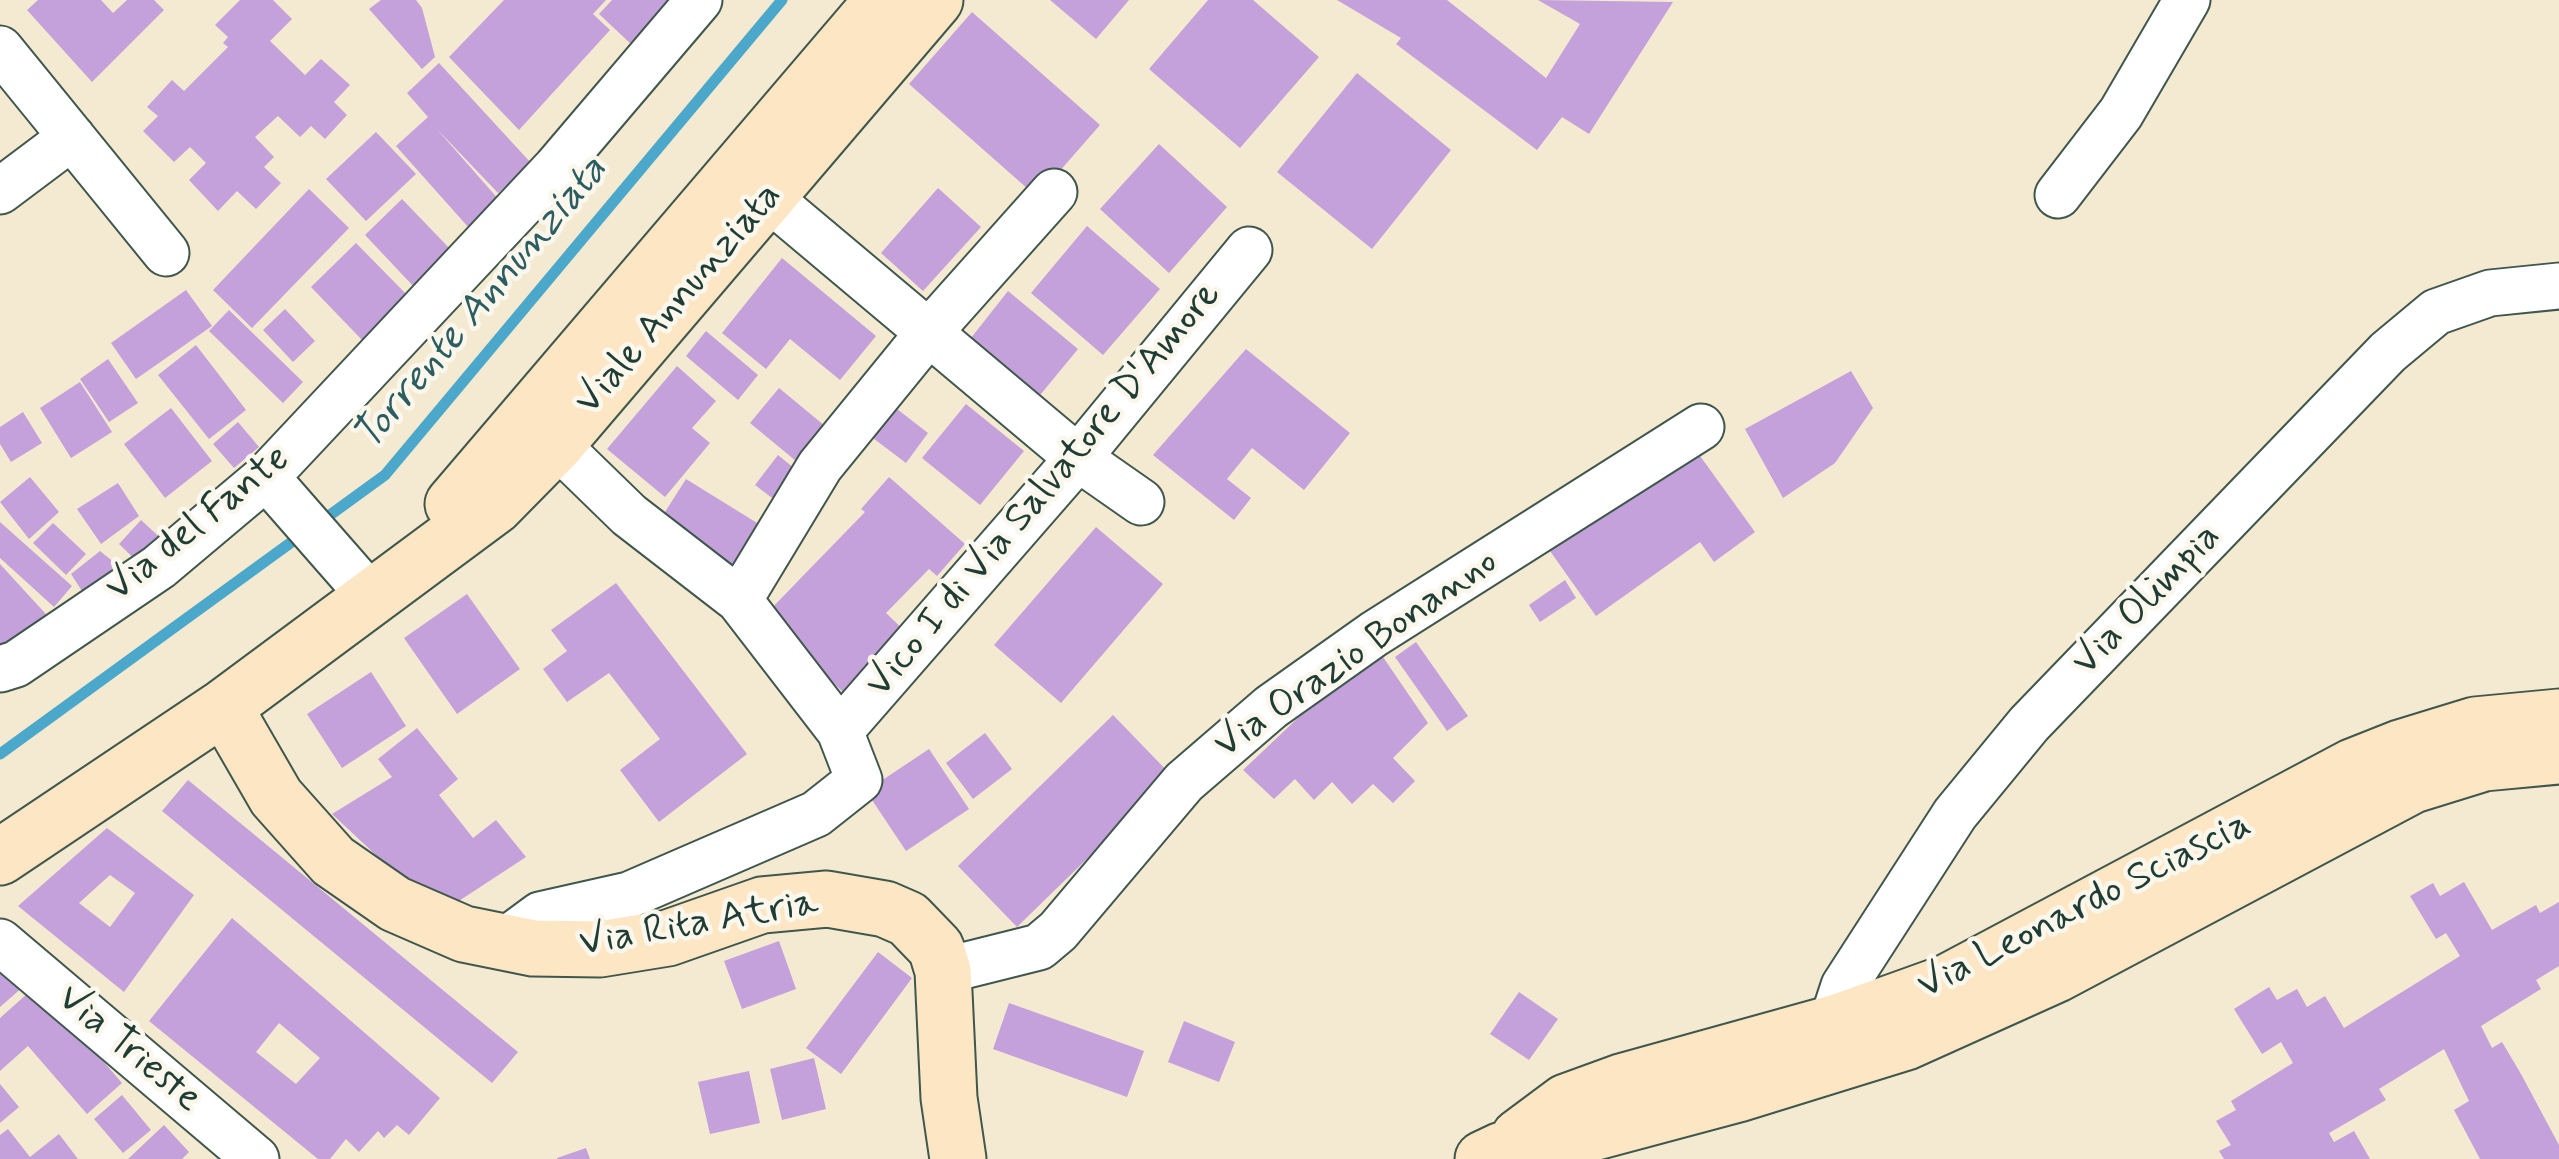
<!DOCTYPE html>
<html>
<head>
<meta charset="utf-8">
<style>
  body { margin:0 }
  canvas { display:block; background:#f4e9d1 }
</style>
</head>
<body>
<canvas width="2559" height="1159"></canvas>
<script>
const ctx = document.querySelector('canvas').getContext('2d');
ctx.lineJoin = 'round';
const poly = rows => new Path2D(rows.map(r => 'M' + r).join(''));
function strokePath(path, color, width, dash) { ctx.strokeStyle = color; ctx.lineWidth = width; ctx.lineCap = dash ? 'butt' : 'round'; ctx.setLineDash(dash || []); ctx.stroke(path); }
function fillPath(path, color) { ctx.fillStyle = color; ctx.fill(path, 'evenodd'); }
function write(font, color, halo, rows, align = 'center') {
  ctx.font = font + ' Mynerve,sans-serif'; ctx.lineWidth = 9; ctx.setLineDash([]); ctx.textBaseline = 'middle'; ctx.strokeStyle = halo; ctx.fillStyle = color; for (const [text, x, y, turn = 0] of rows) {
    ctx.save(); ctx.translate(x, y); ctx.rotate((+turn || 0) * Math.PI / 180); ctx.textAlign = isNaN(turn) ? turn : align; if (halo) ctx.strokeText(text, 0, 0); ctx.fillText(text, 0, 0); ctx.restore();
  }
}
strokePath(poly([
  [319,523,385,475,782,0],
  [0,754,304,533]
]), '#4ca8ca', 11);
fillPath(poly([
  [38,0,101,0,113,13,127,0,154,0,164,10,92,82,27,10],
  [240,0,273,0,292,19,270,41,305,75,321,59,350,85,334,102,347,115,325,139,311,126,300,137,278,116,255,137,274,157,264,167,281,183,256,209,237,191,218,211,189,180,206,163,190,147,174,162,143,131,158,116,147,107,172,80,184,91,228,47,223,43,228,37,215,25],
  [381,0,416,0,422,8,435,57,422,69,369,9],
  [504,0,606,0,593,14,610,30,519,130,449,57],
  [612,0,673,0,632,45,599,14],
  [1050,0,1129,0,1096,39],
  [1208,0,1253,0,1319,57,1240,148,1149,69],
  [1337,0,1447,0,1546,78,1580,24,1538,0,1673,2,1589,134,1562,117,1537,150,1396,44,1401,38],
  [972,12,1100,125,1037,197,909,84],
  [439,63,531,163,498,193,436,128,500,201,469,228,396,146,428,117,407,93],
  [1357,73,1451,150,1372,249,1277,172],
  [376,132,416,174,366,221,326,179],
  [1159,144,1227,207,1169,273,1100,209],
  [938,188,981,227,923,291,881,253],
  [309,189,349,228,252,328,213,290],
  [402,199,453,252,415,288,365,235],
  [1087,226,1160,289,1103,355,1031,293],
  [356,243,409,297,363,341,311,287],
  [782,258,876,336,840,380,790,339,766,369,722,333],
  [186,290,212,326,136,379,111,343],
  [1008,291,1078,349,1036,400,967,343],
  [285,309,315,341,293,362,263,330],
  [229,310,303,382,283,403,209,331],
  [706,331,758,375,738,400,686,356],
  [196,345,246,410,209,439,158,375],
  [1246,349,1350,433,1304,490,1252,448,1227,479,1251,498,1234,520,1153,455],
  [108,359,138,403,109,422,80,379],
  [677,366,716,401,692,428,710,443,665,497,607,449],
  [1851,371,1873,408,1835,463,1783,498,1745,429],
  [80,382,112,432,71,458,40,408],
  [779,388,831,431,802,466,750,423],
  [888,402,928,433,906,463,865,432],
  [966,404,1024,451,980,505,922,458],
  [171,408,212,461,165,498,124,444],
  [23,412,42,443,11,462,0,444,0,427],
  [238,422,259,447,234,468,213,444],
  [1695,449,1755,532,1714,562,1700,542,1596,616,1550,551],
  [778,455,806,478,784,507,755,485],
  [30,477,59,512,29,539,0,502],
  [889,477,965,544,937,576,929,569,886,613,912,638,851,700,765,615,865,512,861,509],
  [686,479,770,531,742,576,658,523],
  [118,483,139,516,101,544,77,509],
  [141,520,168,545,146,570,119,544],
  [0,522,72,586,54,607,0,558],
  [53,523,86,554,66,575,33,543],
  [1096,527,1163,584,1061,703,994,645],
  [100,551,136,580,93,608,71,574],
  [0,564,55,624,0,656],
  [1565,580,1576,598,1540,622,1529,605],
  [616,583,747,754,659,822,620,770,660,739,609,673,567,702,543,669,567,651,551,630],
  [467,594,520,669,457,714,404,638],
  [1416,642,1468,716,1447,731,1395,657],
  [1383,657,1428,723,1393,758,1415,781,1393,803,1373,784,1352,804,1332,782,1314,800,1295,779,1274,799,1243,770,1300,716],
  [371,672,406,726,342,768,307,714],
  [1113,715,1172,776,1017,927,958,866],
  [417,728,458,779,439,795,473,838,496,820,526,857,439,914,332,814,392,777,378,759],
  [985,733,1012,769,973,799,946,763],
  [929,749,969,809,906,851,866,791],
  [188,780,518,1052,492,1083,162,811],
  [107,828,194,895,124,992,18,906],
  [110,875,135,893,110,927,79,903],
  [2464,882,2492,930,2536,905,2540,913,2559,902,2559,966,2536,980,2541,989,2481,1026,2492,1048,2502,1042,2521,1074,2559,1145,2559,1159,2480,1159,2454,1110,2469,1101,2444,1049,2379,1089,2386,1100,2329,1133,2334,1142,2354,1131,2370,1159,2224,1159,2219,1151,2231,1145,2216,1121,2236,1110,2231,1101,2293,1063,2281,1042,2262,1054,2234,1009,2269,987,2277,1000,2297,989,2307,1007,2325,996,2344,1028,2460,956,2446,933,2436,939,2410,896,2433,883,2440,896],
  [232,918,440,1098,409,1135,397,1125,384,1138,378,1131,359,1152,346,1139,330,1159,318,1159,149,1021],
  [279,1023,320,1058,296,1084,256,1052],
  [779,941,796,989,742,1009,724,961],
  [0,948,32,979,0,1007],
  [878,952,912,978,841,1074,806,1048],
  [37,985,122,1083,87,1114,28,1046,0,1071,0,1018],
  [1519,992,1558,1019,1529,1060,1490,1034],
  [1009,1003,1144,1051,1127,1097,993,1049],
  [1184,1021,1235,1042,1219,1082,1168,1062],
  [814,1058,826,1109,782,1120,770,1069],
  [749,1071,760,1123,710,1134,698,1082],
  [0,1084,19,1107,0,1123],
  [122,1095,151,1130,123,1153,94,1119],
  [164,1125,189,1152,182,1159,128,1159],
  [8,1129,30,1157,59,1134,78,1159,0,1159,0,1135],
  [586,1148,590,1159,557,1159,557,1158]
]), '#c4a1da');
const street = poly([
  [0,49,166,253],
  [740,174,1078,458,1141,502],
  [0,191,72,137],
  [2058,195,2121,113,2187,0],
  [266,477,372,598],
  [739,600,820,466,930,331,1054,192],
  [0,669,16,664,159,567,266,477,556,168,699,0],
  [840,731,1078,458,1249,250],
  [0,942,256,1159],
  [502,943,540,915,629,895,816,814,859,780,840,731,739,600,629,515,556,444],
  [943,971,1039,947,1058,931,1184,782,1271,707,1374,634,1701,427],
  [1824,1047,1844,986,1955,814,2029,724,2388,352,2436,312,2490,293,2559,286]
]);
const secondary = poly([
  [453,504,883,0],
  [224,707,276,797,333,861,395,904,464,934,533,948,600,949,668,938,762,905,827,899,885,909,908,919,936,948,943,971,949,1098,958,1159],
  [0,857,224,707,495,506,556,444,935,0],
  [1519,1137,1566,1102,1621,1082,1841,1021,1944,984,2352,767,2400,748,2475,725,2559,717],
  [1483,1159,1502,1150,1577,1137,1738,1094,1906,1042,2057,974,2413,785,2484,763,2559,756]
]);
strokePath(street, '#3f574c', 49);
strokePath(secondary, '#3f574c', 59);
strokePath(street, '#fff', 45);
strokePath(secondary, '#fce6c4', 55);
write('40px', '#1f3d34', '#fbf7ec', [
  ["Viale Annunziata",680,300,-49],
  ["Vico I di Via Salvatore D'Amore",1045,491,-50],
  ["Via del Fante",199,525,-39],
  ["Via Olimpia",2148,601,-46],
  ["Via Orazio Bonanno",1357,655,-35],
  ["Via Leonardo Sciascia",2085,907,-27],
  ["Via Rita Atria",699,925,-10],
  ["Via Trieste",128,1050,40]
]);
write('italic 42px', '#2c5d61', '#fbf7ec', [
  ["Torrente Annunziata",482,305,-50]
]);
</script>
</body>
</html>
